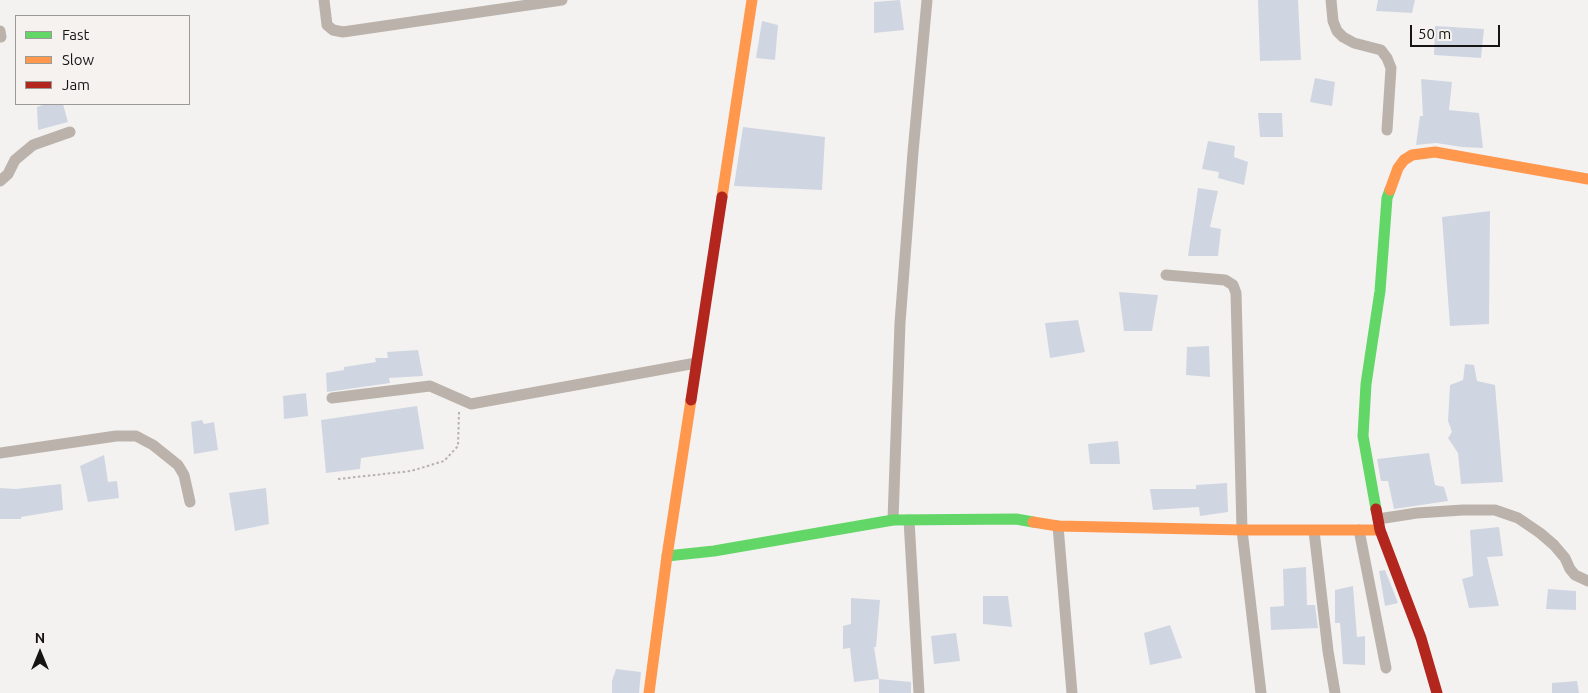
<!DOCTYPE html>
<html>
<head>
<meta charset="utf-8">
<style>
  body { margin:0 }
  #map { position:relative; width:1588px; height:693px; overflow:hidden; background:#f4f2f0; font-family:Ubuntu,sans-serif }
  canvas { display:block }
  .legend { position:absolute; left:15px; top:15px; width:175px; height:90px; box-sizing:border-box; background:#f5f2ef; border:1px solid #9c9a97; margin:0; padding:6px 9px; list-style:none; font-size:15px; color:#161514 }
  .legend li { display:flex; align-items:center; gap:10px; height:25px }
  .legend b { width:25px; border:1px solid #9c9a97 }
  .north { position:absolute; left:15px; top:628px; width:50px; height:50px; -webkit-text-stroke:4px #f5f2ef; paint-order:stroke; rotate:0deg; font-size:14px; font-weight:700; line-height:20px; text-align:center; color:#161514 }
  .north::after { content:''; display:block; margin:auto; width:18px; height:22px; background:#161514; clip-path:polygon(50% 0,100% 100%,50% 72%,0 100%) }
  .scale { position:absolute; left:1410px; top:25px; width:90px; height:22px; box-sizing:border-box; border:2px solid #161514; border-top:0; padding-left:6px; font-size:15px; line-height:18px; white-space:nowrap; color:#161514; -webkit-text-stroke:4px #f5f2ef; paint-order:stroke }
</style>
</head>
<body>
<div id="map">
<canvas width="1588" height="693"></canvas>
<ul class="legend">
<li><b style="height:6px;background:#63d668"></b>Fast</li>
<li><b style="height:6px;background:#ff974d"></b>Slow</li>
<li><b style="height:6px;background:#b3261e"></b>Jam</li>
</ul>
<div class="north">N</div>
<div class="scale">50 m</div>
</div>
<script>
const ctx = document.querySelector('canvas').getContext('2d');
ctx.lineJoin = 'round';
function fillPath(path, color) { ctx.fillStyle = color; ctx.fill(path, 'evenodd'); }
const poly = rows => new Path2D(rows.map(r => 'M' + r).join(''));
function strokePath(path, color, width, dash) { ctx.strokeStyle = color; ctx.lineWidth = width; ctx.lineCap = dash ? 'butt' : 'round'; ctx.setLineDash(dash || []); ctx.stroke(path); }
fillPath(poly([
  [900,0,904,30,874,33,874,2],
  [1258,0,1298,0,1301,60,1260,61],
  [1378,0,1415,0,1412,13,1376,11],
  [762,21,778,25,775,60,756,58],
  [1435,26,1484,29,1481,58,1434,55],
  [1315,78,1335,82,1332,106,1310,102],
  [1421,79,1452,82,1449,110,1479,113,1483,148,1462,147,1436,143,1416,145,1420,116,1423,116],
  [46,104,63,104,68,122,38,130,37,107],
  [1258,113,1282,113,1283,137,1260,137],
  [743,127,825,137,822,190,734,186],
  [1208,141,1235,146,1234,157,1248,162,1244,185,1218,178,1219,172,1202,169],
  [1198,188,1218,191,1210,227,1221,229,1218,256,1188,256],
  [1490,211,1489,324,1450,326,1442,217],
  [1119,292,1158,295,1152,331,1124,331],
  [1078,320,1085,352,1050,358,1045,323],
  [1209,346,1210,377,1186,375,1187,347],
  [418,350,423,376,389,378,390,383,327,392,326,373,344,370,344,367,376,362,375,358,388,358,387,352],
  [1465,364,1474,365,1477,381,1495,385,1503,482,1461,484,1458,453,1448,438,1452,432,1448,421,1450,385,1463,380],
  [306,393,308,416,284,419,283,396],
  [417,406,424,449,361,458,360,469,326,473,321,420],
  [202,420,204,424,214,422,218,450,194,454,191,422],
  [1118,441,1120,464,1090,464,1088,444],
  [1429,453,1435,485,1444,487,1448,501,1394,509,1388,481,1381,481,1377,459],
  [104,455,108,482,117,481,119,498,88,502,80,466],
  [1227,483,1228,512,1200,516,1199,507,1153,510,1150,489,1196,489,1196,485],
  [61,484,63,510,21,517,21,519,0,519,0,488,16,489],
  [266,488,269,524,235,531,229,493],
  [1499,527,1503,556,1487,557,1499,606,1469,608,1462,579,1473,576,1470,530],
  [1306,567,1307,605,1315,605,1318,628,1271,630,1270,607,1284,606,1283,569],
  [1385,570,1398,603,1385,606,1379,571],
  [1353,586,1357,637,1365,636,1365,665,1343,664,1340,623,1335,623,1335,590],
  [1548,589,1576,591,1576,610,1546,609],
  [983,596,1008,596,1012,627,983,624],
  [851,598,880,600,876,647,874,647,879,679,854,682,850,648,843,649,843,626,851,624],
  [1170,625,1182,658,1150,665,1144,633],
  [956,633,960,661,934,664,931,636],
  [616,669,641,672,639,693,612,693,612,681],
  [879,679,911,682,911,693,879,693],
  [1577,681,1579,693,1552,693,1552,683]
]), '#cfd6e2');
strokePath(poly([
  [338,479,411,471,444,461,458,446,459,412]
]), '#b6b1ad', 2, [2.5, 2.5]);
strokePath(poly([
  [324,0,327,25,333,30,343,32,562,0],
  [1331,0,1333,21,1337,31,1343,37,1354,43,1381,50,1387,58,1391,68,1387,130],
  [0,31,1,37],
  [0,181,8,174,15,160,33,145,70,132],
  [1166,275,1225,280,1233,285,1236,293,1242,530,1261,693],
  [332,398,430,386,471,404,696,363],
  [0,453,116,436,136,436,153,445,178,465,184,475,190,502],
  [1378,519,1417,513,1463,510,1495,510,1518,518,1540,533,1554,545,1565,558,1570,569,1575,575,1588,581],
  [893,520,900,323,913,152,927,0],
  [909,520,919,693],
  [1058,526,1072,693],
  [1359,530,1386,668],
  [1314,531,1328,651,1335,693]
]), '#bbb3ab', 11);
strokePath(poly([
  [1376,509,1363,436,1366,384,1380,291,1387,198,1390,190],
  [667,556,714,551,893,520,1016,519,1033,522]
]), '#63d668', 11);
strokePath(poly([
  [1390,190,1398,168,1404,160,1412,155,1435,152,1588,179],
  [722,197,752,0],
  [1033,522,1058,526,1242,530,1380,530],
  [649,693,667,556,691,400]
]), '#ff974d', 11);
strokePath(poly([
  [691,400,722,197],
  [1376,509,1380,530,1421,638,1437,693]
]), '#b3261e', 11);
</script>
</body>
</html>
